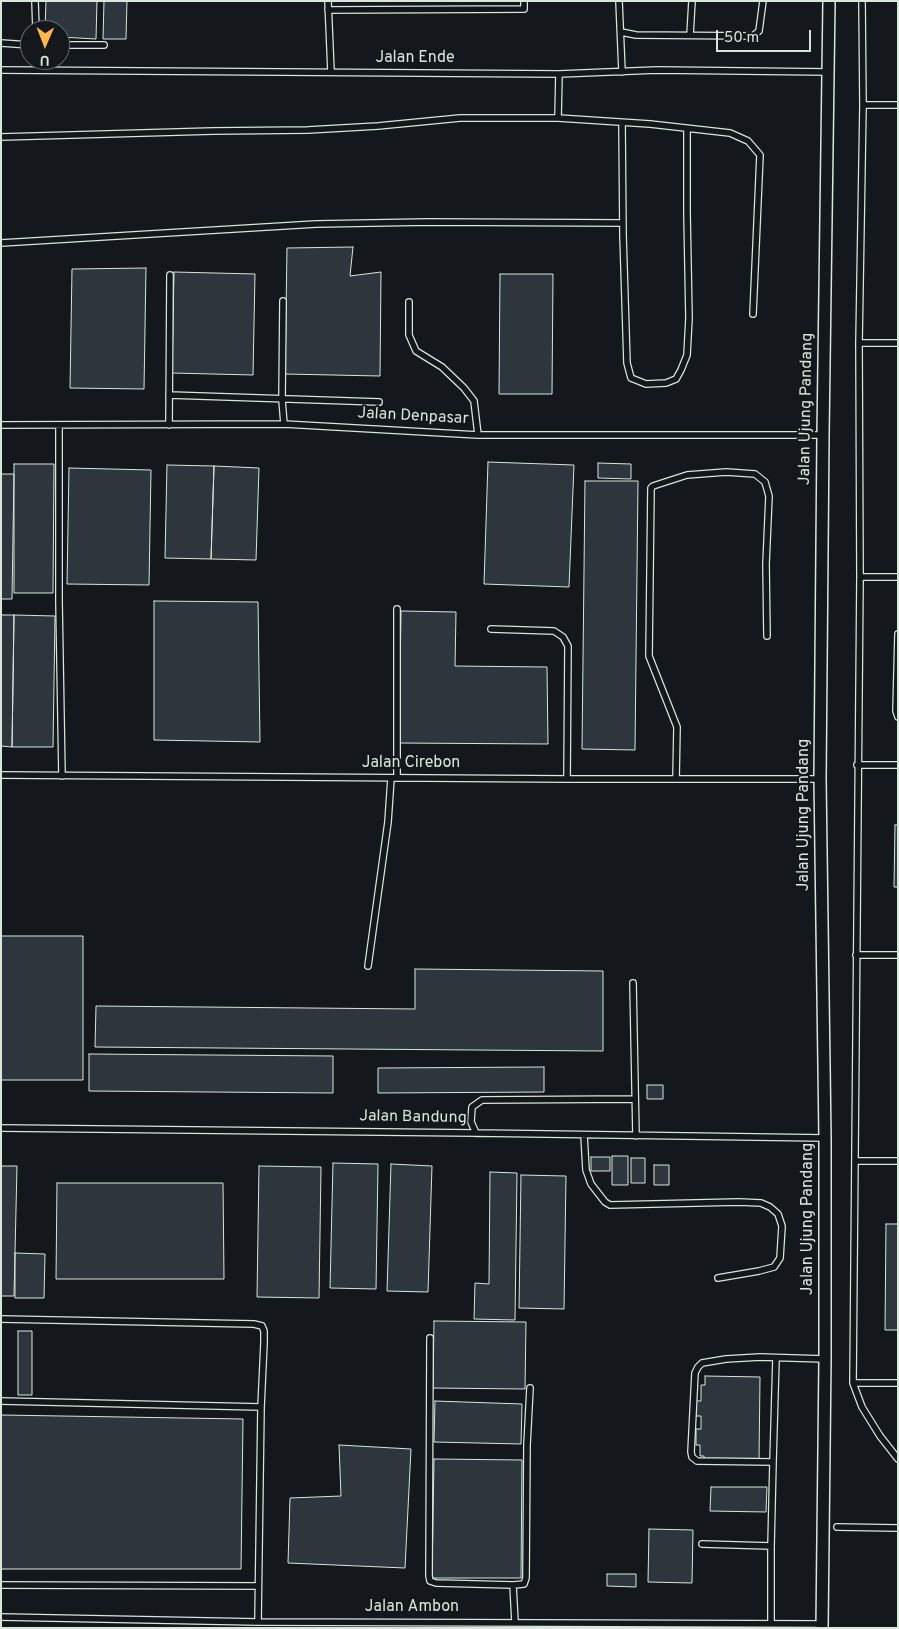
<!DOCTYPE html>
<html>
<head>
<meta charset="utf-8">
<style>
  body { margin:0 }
  #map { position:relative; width:899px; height:1629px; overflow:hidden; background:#14181c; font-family:Overpass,sans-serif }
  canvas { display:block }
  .frame { position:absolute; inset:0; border:2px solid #d8e6dc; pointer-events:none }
  .north { position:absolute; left:20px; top:20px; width:50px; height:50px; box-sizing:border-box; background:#14181c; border:1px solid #626a69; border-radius:50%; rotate:181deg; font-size:14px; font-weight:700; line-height:20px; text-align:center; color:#d8e6dc }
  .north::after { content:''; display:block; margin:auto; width:18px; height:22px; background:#ffb74d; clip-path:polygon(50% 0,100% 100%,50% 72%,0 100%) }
  .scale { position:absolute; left:716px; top:30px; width:95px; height:22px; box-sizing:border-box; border:2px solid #d8e6dc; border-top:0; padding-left:6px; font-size:15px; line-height:18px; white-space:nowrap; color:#d8e6dc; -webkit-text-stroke:4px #14181c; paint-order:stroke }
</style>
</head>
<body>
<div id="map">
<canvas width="899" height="1629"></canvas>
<div class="frame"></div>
<div class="north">U</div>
<div class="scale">50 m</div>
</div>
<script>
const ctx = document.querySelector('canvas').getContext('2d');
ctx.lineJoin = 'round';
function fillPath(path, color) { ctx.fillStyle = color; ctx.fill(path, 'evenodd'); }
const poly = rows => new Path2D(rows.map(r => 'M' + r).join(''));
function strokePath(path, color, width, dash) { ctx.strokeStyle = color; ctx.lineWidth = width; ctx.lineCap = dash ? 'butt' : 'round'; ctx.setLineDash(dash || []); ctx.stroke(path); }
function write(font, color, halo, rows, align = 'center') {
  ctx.font = font + ' Overpass,sans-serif'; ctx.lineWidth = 4; ctx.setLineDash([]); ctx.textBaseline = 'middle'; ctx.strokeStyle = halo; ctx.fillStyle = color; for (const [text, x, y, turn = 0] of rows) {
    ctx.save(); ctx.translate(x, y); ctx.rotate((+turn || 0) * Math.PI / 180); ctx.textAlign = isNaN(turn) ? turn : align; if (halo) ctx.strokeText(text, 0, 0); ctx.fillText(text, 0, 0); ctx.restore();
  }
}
const building = poly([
  [46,1,97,1,96,39,60,37,60,30,45,30,46,1],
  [104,1,127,1,126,39,103,39,104,1],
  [353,247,350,276,381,272,380,376,285,374,287,248,353,247],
  [146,268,144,389,70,388,72,269,146,268],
  [174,272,255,274,253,375,172,373,174,272],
  [500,274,553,274,552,394,499,394,500,274],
  [488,462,574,465,569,587,484,584,488,462],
  [598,463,631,464,631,479,598,478,598,463],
  [14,464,54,464,53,593,14,593,14,464],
  [167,465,214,466,211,559,165,558,167,465],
  [214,466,259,468,256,560,211,559,214,466],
  [69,468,151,470,149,585,67,584,69,468],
  [1,474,14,474,12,599,1,599,1,474],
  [585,481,638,481,635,750,582,749,585,481],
  [154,601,258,602,260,742,154,740,154,601],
  [401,611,456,612,455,666,547,667,548,744,399,743,401,611],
  [1,615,14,615,12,747,1,746,1,615],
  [14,615,55,616,53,747,12,747,14,615],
  [895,825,898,825,898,887,894,887,895,825],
  [1,936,83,936,83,1080,1,1080,1,936],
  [415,969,603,971,603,1051,95,1047,96,1006,415,1009,415,969],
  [89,1054,333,1056,333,1093,89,1091,89,1054],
  [544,1067,544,1092,378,1093,378,1068,544,1067],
  [647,1085,663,1085,663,1099,647,1099,647,1085],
  [612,1156,628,1156,628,1185,612,1185,612,1156],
  [591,1157,610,1157,610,1171,591,1171,591,1157],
  [631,1158,645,1158,645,1183,631,1183,631,1158],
  [333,1163,378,1164,376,1289,330,1288,333,1163],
  [391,1164,432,1166,428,1292,387,1291,391,1164],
  [654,1165,669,1165,669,1185,654,1185,654,1165],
  [1,1166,17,1166,14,1296,1,1296,1,1166],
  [259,1166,321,1167,319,1298,257,1297,259,1166],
  [490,1172,517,1173,515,1320,474,1319,475,1283,489,1284,490,1172],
  [521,1175,566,1176,564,1309,519,1308,521,1175],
  [57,1183,223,1183,224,1279,56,1279,57,1183],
  [886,1224,898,1224,898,1330,885,1330,886,1224],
  [15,1253,45,1254,44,1298,15,1298,15,1253],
  [434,1321,526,1322,525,1389,433,1388,434,1321],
  [18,1331,32,1331,32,1395,18,1395,18,1331],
  [705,1376,760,1377,759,1460,704,1459,704,1456,700,1456,700,1445,696,1445,696,1429,701,1429,701,1416,696,1416,696,1401,701,1401,701,1385,705,1385,705,1376],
  [435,1401,522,1404,521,1444,434,1442,435,1401],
  [1,1415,243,1419,241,1569,1,1569,1,1415],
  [339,1445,411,1449,405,1568,288,1563,290,1498,341,1496,339,1445],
  [434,1459,522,1460,521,1578,432,1578,434,1459],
  [711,1487,767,1487,766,1512,710,1511,711,1487],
  [649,1529,693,1530,692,1583,648,1582,649,1529],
  [607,1574,636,1574,636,1587,607,1586,607,1574]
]);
fillPath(building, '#2c363c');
strokePath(building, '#d8e6dc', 1);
const service = poly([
  [35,1,36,30],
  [328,1,331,72],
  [619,1,622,72],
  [862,1,863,105,859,343,860,577,853,1383,862,1407,880,1436,898,1459],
  [328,10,524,9,524,1],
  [621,32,636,35,753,36,759,31,763,1],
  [690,35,692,1],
  [1,43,30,45],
  [60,45,104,45],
  [1,70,559,74,657,70,829,72],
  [863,105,898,105],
  [558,118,559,74],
  [622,123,623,235,627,363,631,378,646,384,666,383,676,379,681,370,687,355,689,318,687,213,687,129],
  [1,137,213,131,308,130,378,126,460,118,558,118,650,124,730,133,748,141,760,155,753,314],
  [1,243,316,224,428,222,623,223],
  [283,301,282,400,284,424],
  [409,302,409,335,416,351,442,367,464,388,474,401,478,435],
  [859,343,898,343],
  [169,395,379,402],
  [1,425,284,424,478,435,823,435],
  [169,425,170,275],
  [59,426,59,602,62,776],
  [860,577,898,577],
  [397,609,397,777],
  [491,629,554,631,563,637,568,646,567,779],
  [898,634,896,711,898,717],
  [857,765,898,765],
  [1,775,567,779,820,779],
  [676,779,677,727,649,656,651,488,653,486,687,475,726,472,755,474,765,482,769,496,766,564,767,636],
  [856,955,898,955],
  [368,966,388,822,391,778],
  [633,983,636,1136],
  [1,1128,476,1133,825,1138],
  [476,1133,471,1122,472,1107,482,1100,635,1099],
  [584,1135,586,1170,591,1184,605,1202,610,1205,739,1202,761,1203,770,1207,778,1214,782,1226,780,1258,774,1267,759,1271,718,1278],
  [855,1161,898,1161],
  [1,1319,254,1324,262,1326,264,1331,264,1343,261,1407,258,1622],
  [430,1338,429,1576,430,1581,436,1583,513,1585],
  [853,1383,898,1383],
  [1,1401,261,1407],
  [773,1462,776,1358],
  [837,1527,898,1528],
  [702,1544,771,1546],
  [1,1585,258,1586],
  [1,1617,258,1622,822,1624],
  [515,1622,513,1585,524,1584,526,1578,527,1445,530,1388],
  [771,1624,771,1546,773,1462,697,1461,692,1457,691,1452,695,1373,698,1367,702,1363,726,1359,760,1357,825,1359]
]);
const minor = poly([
  [822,1628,825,1359,825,1138,820,779,823,435,829,1]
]);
strokePath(service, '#d8e6dc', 8);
strokePath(minor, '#d8e6dc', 14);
strokePath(service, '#14181c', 5.5);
strokePath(minor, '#14181c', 11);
write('16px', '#d8e6dc', '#14181c', [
  ["Jalan Ende",415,59],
  ["Jalan Ujung Pandang",807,409,-89],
  ["Jalan Denpasar",413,417,3],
  ["Jalan Cirebon",411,764],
  ["Jalan Ujung Pandang",805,815,-90],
  ["Jalan Bandung",413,1118,1],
  ["Jalan Ujung Pandang",809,1219,-90],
  ["Jalan Ambon",412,1608]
]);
</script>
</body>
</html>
